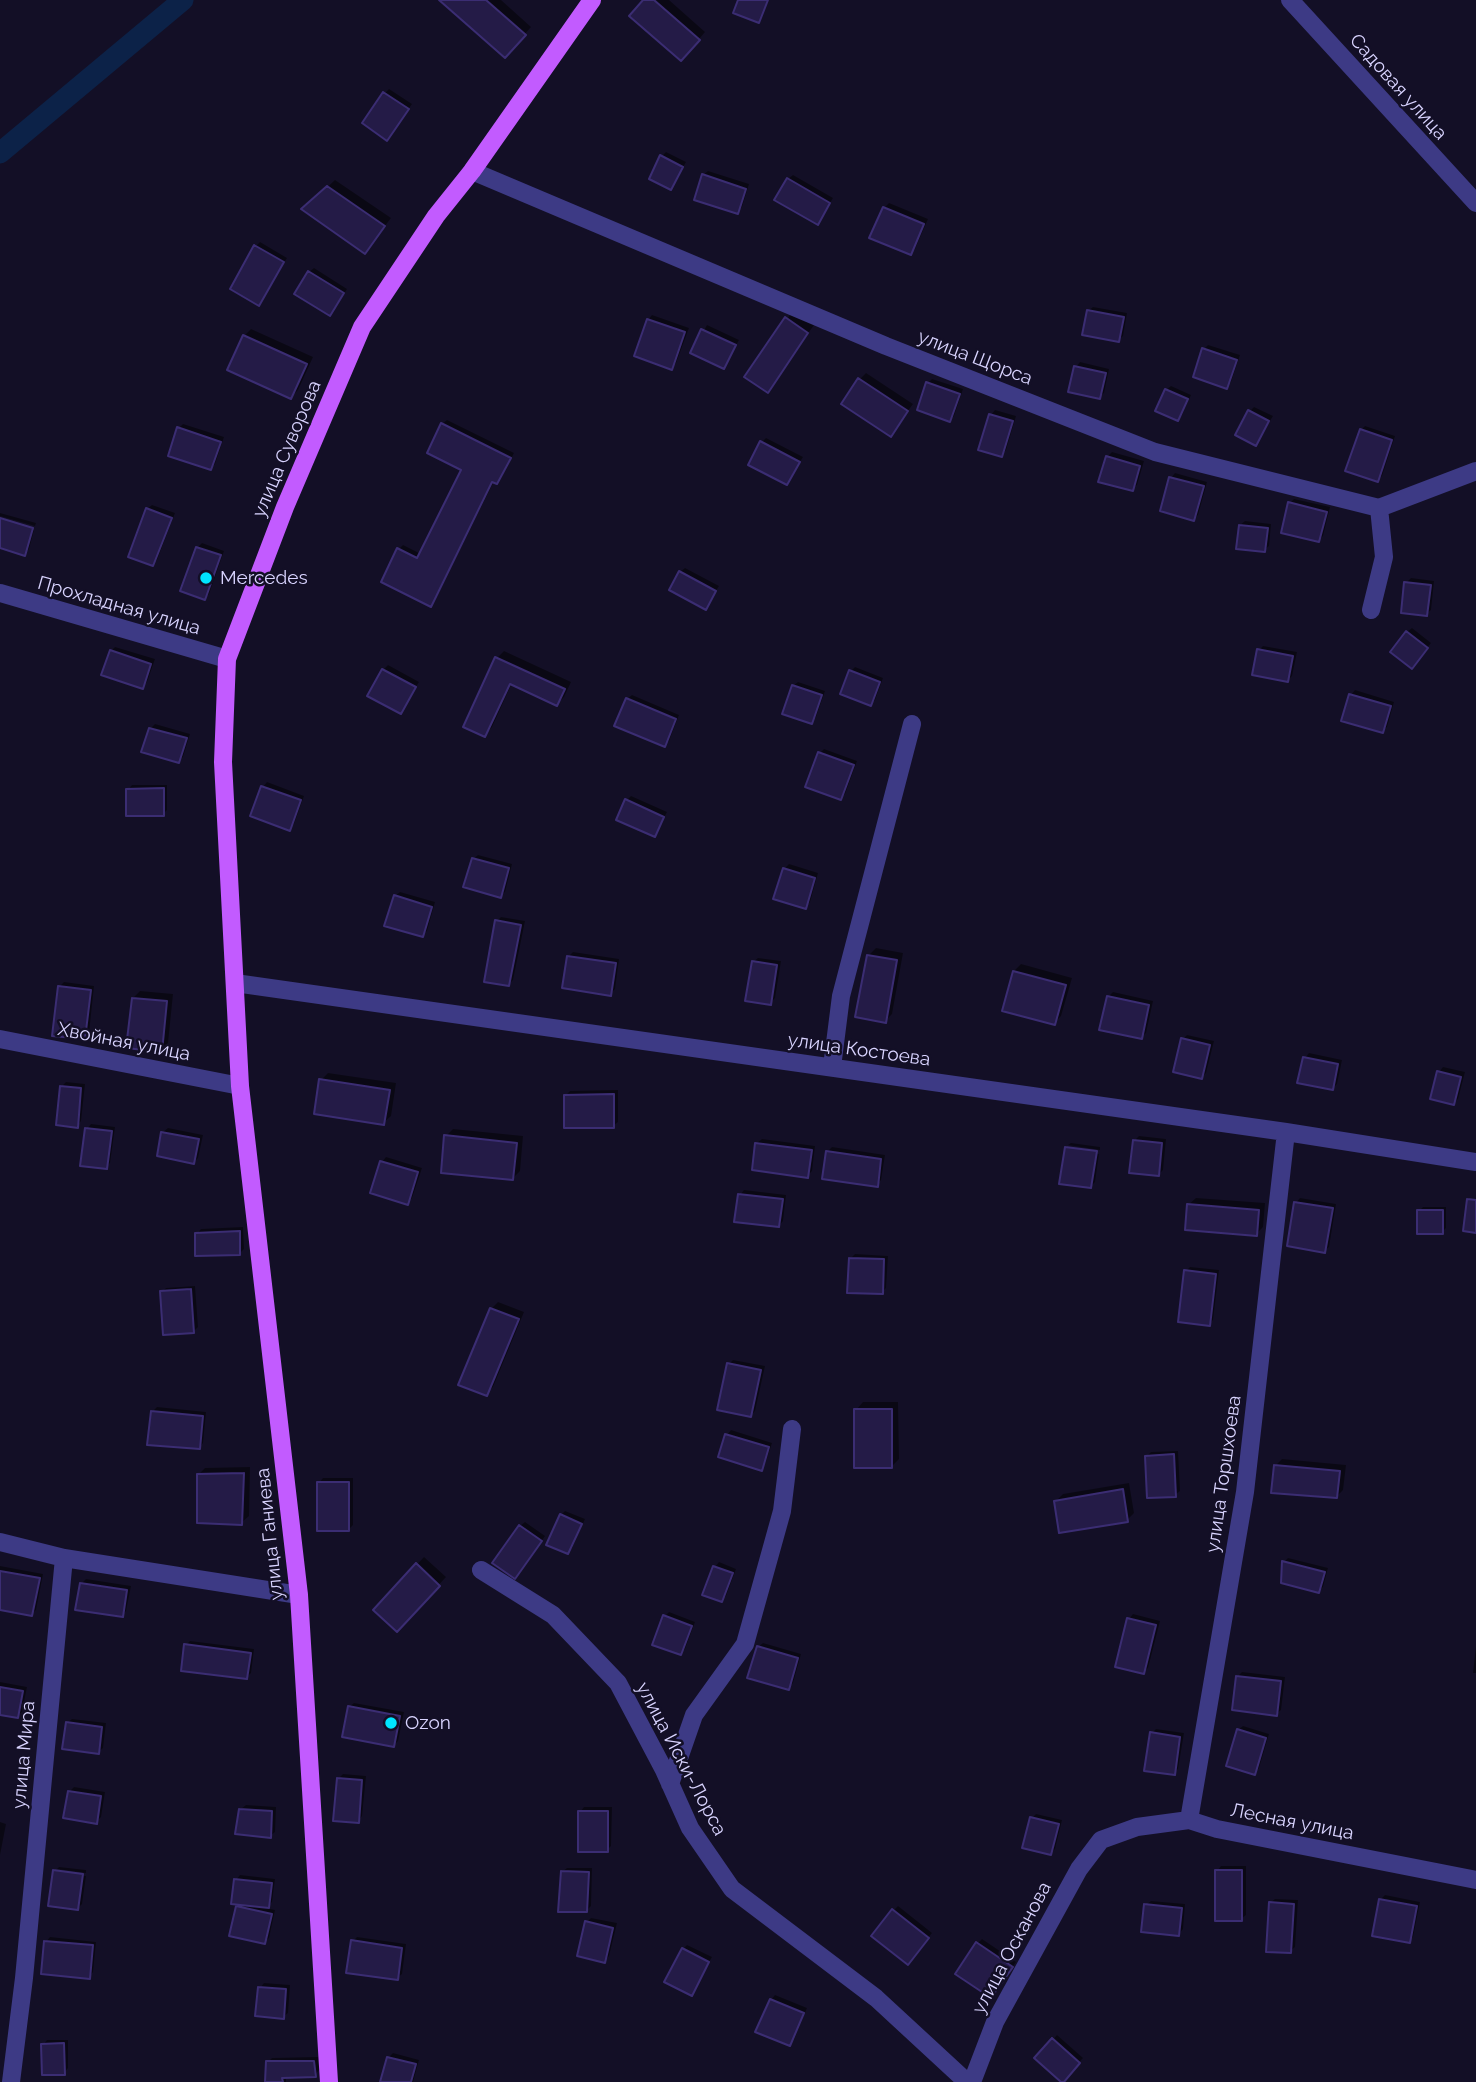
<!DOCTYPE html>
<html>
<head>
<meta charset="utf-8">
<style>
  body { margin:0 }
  canvas { display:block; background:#130f26 }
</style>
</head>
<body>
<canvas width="1476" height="2082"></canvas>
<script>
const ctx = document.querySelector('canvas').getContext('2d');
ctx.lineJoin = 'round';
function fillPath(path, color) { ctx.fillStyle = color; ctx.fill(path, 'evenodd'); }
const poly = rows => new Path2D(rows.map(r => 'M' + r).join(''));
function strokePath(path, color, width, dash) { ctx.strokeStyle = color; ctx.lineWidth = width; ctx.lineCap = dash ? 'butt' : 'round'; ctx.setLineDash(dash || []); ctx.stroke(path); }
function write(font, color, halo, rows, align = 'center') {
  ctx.font = font + ' Raleway,sans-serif'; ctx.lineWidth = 5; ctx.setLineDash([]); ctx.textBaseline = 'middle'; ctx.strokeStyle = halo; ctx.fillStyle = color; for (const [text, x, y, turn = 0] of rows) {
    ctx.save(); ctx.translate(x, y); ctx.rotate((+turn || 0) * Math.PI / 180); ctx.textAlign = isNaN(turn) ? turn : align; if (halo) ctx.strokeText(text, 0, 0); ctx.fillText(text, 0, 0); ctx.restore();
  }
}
fillPath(poly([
  [442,0,501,0,531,27,512,49],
  [646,0,669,0,705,32,688,52],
  [389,89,412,104,391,134,385,93],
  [666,152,686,162,671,188,662,156],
  [708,171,749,184,742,207,737,212,703,175],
  [793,175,833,198,818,223,788,179],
  [335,180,391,218,365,252,304,209],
  [889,203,928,219,915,249,911,253,884,208],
  [260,242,287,258,259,303,256,246],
  [314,268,347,289,334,310,309,272],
  [1093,307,1127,313,1123,336,1118,340,1088,311],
  [793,311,814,325,767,391,746,376],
  [652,315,689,328,676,363,672,368,648,320],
  [707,325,739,340,724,367,692,352],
  [251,329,313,357,298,390,291,397,244,336],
  [1208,345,1240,355,1231,382,1227,387,1204,349],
  [1080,362,1109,369,1104,393,1099,397,1076,367],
  [866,373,913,404,890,435,859,380],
  [932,379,963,389,954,416,950,420,928,383],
  [1171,386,1191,395,1182,415,1178,419,1166,390],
  [1254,407,1273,416,1256,444,1250,411],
  [995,410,1016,416,1006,450,1002,455,991,415],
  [447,420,514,453,501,478,497,482,494,481,435,600,431,605,399,549,403,545,421,554,463,469,442,424],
  [183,424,224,437,215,464,211,468,179,428],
  [1365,426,1395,436,1382,476,1377,480,1361,430],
  [766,438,803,457,787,483,762,442],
  [1112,452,1144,461,1137,485,1132,489,1107,457],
  [1175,473,1207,482,1198,515,1194,519,1171,478],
  [1294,499,1330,507,1323,536,1319,540,1290,503],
  [152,505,175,513,157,560,153,564,147,509],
  [0,513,36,523,35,526,0,516],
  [0,520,34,530,29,549,24,554,0,547],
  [1245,521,1271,524,1269,546,1264,550,1240,525],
  [202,543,224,551,209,594,205,598,197,548],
  [685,568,719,586,705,608,680,572],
  [1411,578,1434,581,1431,610,1426,614,1406,583],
  [1412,628,1431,643,1416,662,1407,632],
  [1263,646,1297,652,1292,676,1288,680,1259,650],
  [115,647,155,659,147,682,142,687,111,651],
  [504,651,571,682,564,697,557,704,512,683,492,727,485,735,497,658],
  [388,665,419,682,400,712,383,670],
  [855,667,883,678,875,700,871,704,851,671],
  [798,682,825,691,816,717,812,722,793,686],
  [1355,690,1394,702,1387,727,1382,731,1351,695],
  [632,695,679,715,669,741,664,745,627,699],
  [155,724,190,734,183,757,179,761,150,729],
  [824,749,857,761,845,794,840,798,820,753],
  [267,782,304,796,294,824,289,829,263,787],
  [132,785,167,785,167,810,163,814,128,790],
  [631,796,667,812,655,835,627,800],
  [478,855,512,864,505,892,500,896,473,859],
  [789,864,818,873,810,902,805,907,784,869],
  [400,892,435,902,427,931,422,935,395,896],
  [501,917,525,921,513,980,509,984,497,921],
  [876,948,903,953,892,1014,885,1021,868,956],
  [573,952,619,959,615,989,610,994,569,956],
  [758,958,781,961,775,998,770,1003,753,962],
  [1021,964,1072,978,1061,1016,1054,1023,1014,971],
  [64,982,94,986,89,1033,84,1037,59,987],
  [140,991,173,994,168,1043,161,1050,133,998],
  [1113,992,1153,1001,1146,1033,1141,1037,1109,996],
  [1187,1035,1214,1041,1206,1073,1202,1077,1183,1039],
  [1309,1053,1342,1060,1337,1084,1332,1089,1305,1058],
  [1443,1067,1465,1072,1458,1099,1454,1103,1439,1072],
  [328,1073,396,1083,391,1116,383,1123,321,1080],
  [66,1082,85,1084,81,1121,77,1126,61,1087],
  [618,1090,618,1122,613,1126,565,1096,570,1091],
  [91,1124,115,1127,110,1163,106,1167,87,1129],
  [168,1128,203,1135,198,1158,194,1162,163,1132],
  [453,1129,523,1136,520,1171,513,1178,446,1136],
  [1139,1136,1166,1139,1163,1170,1158,1175,1134,1141],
  [762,1139,815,1146,812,1171,807,1176,757,1143],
  [1071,1143,1100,1147,1100,1150,1068,1145],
  [1067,1146,1067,1149,1099,1154,1095,1182,1090,1187,1066,1147],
  [832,1147,885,1155,881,1180,877,1185,827,1152],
  [386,1157,422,1168,412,1198,408,1203,382,1162],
  [744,1190,786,1195,783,1221,779,1226,740,1195],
  [1196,1198,1265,1203,1263,1227,1256,1234,1188,1205],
  [1300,1198,1336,1204,1329,1247,1324,1251,1296,1203],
  [1423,1207,1446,1207,1446,1228,1442,1232,1419,1211],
  [243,1227,244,1249,240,1253,197,1234,201,1229],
  [855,1254,888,1256,886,1288,882,1292,851,1258],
  [1190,1267,1219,1270,1213,1320,1209,1324,1186,1271],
  [195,1286,198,1327,194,1331,162,1292,166,1288],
  [498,1302,524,1312,493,1387,486,1394,491,1309],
  [733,1360,765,1366,755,1411,751,1415,729,1364],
  [863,1402,898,1402,899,1459,892,1466,856,1410],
  [157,1407,206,1412,203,1443,199,1448,152,1412],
  [731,1430,772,1443,765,1464,761,1469,727,1435],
  [1178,1451,1180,1491,1175,1495,1147,1456,1151,1452],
  [1282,1459,1346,1465,1343,1490,1336,1497,1275,1466],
  [250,1467,249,1516,241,1523,198,1475,205,1468],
  [323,1478,353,1478,353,1525,348,1530,319,1483],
  [1129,1483,1134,1513,1127,1520,1056,1501,1063,1494],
  [565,1511,585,1519,572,1548,568,1552,561,1515],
  [525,1522,545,1536,519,1573,520,1526],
  [424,1557,446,1577,397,1630,375,1609],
  [1288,1558,1328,1568,1323,1587,1319,1591,1284,1562],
  [719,1562,736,1569,726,1596,721,1600,715,1567],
  [0,1566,43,1574,36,1610,31,1614,0,1608],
  [86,1579,131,1586,126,1611,122,1616,82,1583],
  [669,1612,695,1622,685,1649,680,1653,665,1616],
  [1133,1614,1160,1621,1148,1668,1143,1672,1129,1619],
  [190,1641,254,1649,251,1673,247,1677,186,1645],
  [763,1643,801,1654,793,1683,788,1688,758,1647],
  [1476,1646,1476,1673,1473,1673],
  [1242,1672,1285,1677,1281,1710,1276,1714,1238,1676],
  [0,1682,27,1687,22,1712,17,1716,0,1713],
  [354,1703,404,1712,398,1741,394,1745,349,1707],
  [72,1719,106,1723,103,1748,98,1752,67,1723],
  [1243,1726,1269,1734,1259,1768,1254,1773,1238,1730],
  [1156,1729,1184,1733,1178,1769,1174,1773,1152,1733],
  [343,1774,366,1776,362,1816,358,1821,338,1779],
  [74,1787,105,1792,101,1817,96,1822,69,1792],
  [246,1805,276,1807,275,1832,270,1836,241,1809],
  [584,1807,612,1807,611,1846,607,1850,580,1812],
  [1036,1814,1062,1820,1055,1849,1051,1853,1032,1818],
  [0,1822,6,1824,0,1855],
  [1221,1866,1246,1866,1246,1915,1241,1919,1217,1871],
  [59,1867,86,1870,86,1873,57,1869],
  [567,1868,592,1868,591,1906,587,1910,562,1872],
  [56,1870,56,1872,86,1876,82,1904,78,1908,55,1871],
  [240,1875,275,1879,272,1902,266,1908,275,1910,269,1938,264,1942,237,1907,241,1903,236,1880],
  [1385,1895,1420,1902,1413,1937,1409,1941,1381,1899],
  [1275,1899,1298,1900,1295,1947,1290,1951,1270,1903],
  [1151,1901,1185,1904,1183,1929,1179,1934,1146,1905],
  [898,1906,932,1933,912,1958,894,1910],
  [591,1918,617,1923,609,1956,605,1961,587,1922],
  [50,1937,96,1942,93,1972,89,1977,46,1942],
  [357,1937,406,1944,402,1974,397,1978,353,1941],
  [982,1939,1016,1962,995,1991,978,1943],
  [687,1945,712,1957,691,1994,683,1949],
  [264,1983,290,1985,288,2013,283,2017,260,1988],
  [775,1995,807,2008,794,2040,789,2044,771,2000],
  [1057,2035,1083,2058,1062,2081,1036,2058],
  [47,2040,68,2040,68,2068,64,2073,43,2045],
  [393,2053,419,2060,413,2082,382,2082,388,2058],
  [318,2057,319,2070,315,2075,286,2076,286,2082,267,2082,268,2062,272,2058]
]), '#0007');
strokePath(poly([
  [0,153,183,0]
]), '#0c2248', 21);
const building = poly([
  [439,0,486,0,526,35,505,58,439,0],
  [643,0,654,0,700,40,681,61,629,16,643,0],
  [738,0,768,0,759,23,733,13,738,0],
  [383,92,409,109,387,141,362,123,383,92],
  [660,155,683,167,671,190,649,179,660,155],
  [702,174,746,189,738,214,694,200,702,174],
  [787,178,830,203,818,225,774,200,787,178],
  [327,186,385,226,365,254,301,209,327,186],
  [883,207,924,224,911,255,869,238,883,207],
  [254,245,284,262,259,306,230,289,254,245],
  [308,271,344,293,330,316,294,294,308,271],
  [1087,310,1124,317,1119,342,1082,335,1087,310],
  [785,317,808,333,768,393,744,377,785,317],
  [647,319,685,332,672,370,634,356,647,319],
  [701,329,736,345,724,369,690,353,701,329],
  [243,335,307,364,291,399,227,370,243,335],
  [1202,348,1237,360,1227,389,1193,377,1202,348],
  [1074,366,1106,373,1100,399,1068,392,1074,366],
  [858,378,908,411,891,437,841,404,858,378],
  [926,382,960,394,950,422,917,410,926,382],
  [1165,389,1188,399,1178,421,1155,411,1165,389],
  [1248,410,1269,421,1256,446,1235,435,1248,410],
  [989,414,1013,421,1002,457,978,450,989,414],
  [441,423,511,458,497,484,492,482,431,607,381,582,397,548,417,558,461,470,427,453,441,423],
  [177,427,221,442,211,470,168,456,177,427],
  [1360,429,1392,440,1378,482,1345,471,1360,429],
  [760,441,800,462,787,485,748,465,760,441],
  [1106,456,1140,466,1133,491,1098,482,1106,456],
  [1169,477,1204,486,1194,521,1160,511,1169,477],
  [1288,502,1327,512,1319,542,1281,533,1288,502],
  [146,508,172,518,153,566,128,557,146,508],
  [0,518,33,528,25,556,0,548,0,518],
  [1239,525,1268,528,1265,552,1236,549,1239,525],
  [196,547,221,555,205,600,180,591,196,547],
  [679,571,716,591,706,610,669,590,679,571],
  [1404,582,1431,585,1427,616,1401,613,1404,582],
  [1406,631,1428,648,1412,669,1390,652,1406,631],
  [1257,649,1293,656,1288,682,1252,675,1257,649],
  [110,650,151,664,143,689,101,675,110,650],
  [495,657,565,689,557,706,510,684,485,737,463,727,495,657],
  [382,669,416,687,401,714,367,696,382,669],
  [849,670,880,682,871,706,840,694,849,670],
  [792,685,822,695,812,724,782,714,792,685],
  [1349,694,1391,706,1383,733,1341,721,1349,694],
  [626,698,676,719,665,747,614,726,626,698],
  [149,728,187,738,179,763,141,752,149,728],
  [818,752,854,765,841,800,805,787,818,752],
  [261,786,301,800,290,831,250,816,261,786],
  [164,788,164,816,126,816,126,789,164,788],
  [625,799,664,817,655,837,616,820,625,799],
  [472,858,509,868,501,898,463,887,472,858],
  [783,868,815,878,806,909,773,899,783,868],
  [394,895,432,907,423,937,384,926,394,895],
  [495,920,521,925,509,986,484,982,495,920],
  [867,955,897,960,886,1023,855,1017,867,955],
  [567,956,616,963,611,996,562,988,567,956],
  [752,961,777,965,771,1005,745,1001,752,961],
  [1013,971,1066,985,1055,1025,1002,1011,1013,971],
  [58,986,91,990,85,1039,52,1036,58,986],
  [1107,996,1149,1005,1142,1039,1099,1030,1107,996],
  [132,998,167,1001,162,1052,126,1048,132,998],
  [1181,1038,1210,1045,1202,1079,1173,1072,1181,1038],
  [1303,1057,1338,1064,1333,1090,1297,1083,1303,1057],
  [1437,1071,1461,1077,1454,1105,1430,1099,1437,1071],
  [319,1079,390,1090,384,1125,314,1114,319,1079],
  [60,1086,81,1088,78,1128,56,1125,60,1086],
  [614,1094,614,1128,564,1128,564,1095,614,1094],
  [85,1128,112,1131,107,1169,80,1166,85,1128],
  [161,1132,199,1139,194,1164,157,1156,161,1132],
  [444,1135,517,1143,513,1180,441,1173,444,1135],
  [1133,1140,1162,1143,1159,1176,1129,1173,1133,1140],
  [755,1143,812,1150,808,1178,752,1170,755,1143],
  [1065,1147,1097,1151,1091,1188,1059,1184,1065,1147],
  [826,1151,881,1159,878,1187,822,1179,826,1151],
  [380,1161,418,1172,408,1205,370,1193,380,1161],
  [738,1194,783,1199,779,1227,734,1222,738,1194],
  [1467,1199,1476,1200,1476,1233,1463,1231,1467,1199],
  [1294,1202,1333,1208,1325,1253,1287,1246,1294,1202],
  [1187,1204,1259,1210,1257,1236,1185,1230,1187,1204],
  [1417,1210,1443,1210,1443,1234,1417,1234,1417,1210],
  [240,1231,240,1255,195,1256,195,1233,240,1231],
  [849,1258,884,1259,883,1294,847,1293,849,1258],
  [1184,1270,1216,1274,1210,1326,1178,1322,1184,1270],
  [191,1289,194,1333,163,1335,160,1291,191,1289],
  [490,1308,519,1319,487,1396,458,1385,490,1308],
  [727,1363,761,1370,751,1417,717,1410,727,1363],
  [854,1409,892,1409,892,1468,854,1468,854,1409],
  [151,1411,203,1416,200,1449,147,1445,151,1411],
  [725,1434,769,1447,762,1471,718,1457,725,1434],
  [1174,1454,1176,1497,1147,1498,1145,1456,1174,1454],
  [1274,1465,1340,1471,1337,1498,1271,1493,1274,1465],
  [244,1473,242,1525,197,1523,197,1474,244,1473],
  [317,1482,349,1482,349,1531,317,1531,317,1482],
  [1123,1489,1128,1522,1059,1533,1054,1501,1123,1489],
  [560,1514,582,1524,568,1554,546,1545,560,1514],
  [519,1525,542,1541,515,1579,492,1563,519,1525],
  [1282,1561,1325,1572,1319,1593,1281,1583,1282,1561],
  [416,1563,440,1586,397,1632,373,1610,416,1563],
  [713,1566,733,1573,722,1602,702,1595,713,1566],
  [0,1571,40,1578,32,1616,0,1610,0,1571],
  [80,1583,127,1590,123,1617,75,1610,80,1583],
  [663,1615,692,1626,681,1655,652,1645,663,1615],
  [1127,1618,1156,1625,1144,1674,1115,1667,1127,1618],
  [184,1644,251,1653,247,1679,181,1671,184,1644],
  [757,1646,798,1658,789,1690,747,1678,757,1646],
  [1236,1676,1281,1681,1277,1716,1232,1710,1236,1676],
  [0,1687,23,1691,18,1718,0,1715,0,1687],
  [348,1706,400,1716,394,1747,342,1737,348,1706],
  [66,1722,102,1727,99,1754,62,1749,66,1722],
  [1237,1729,1266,1738,1255,1775,1226,1766,1237,1729],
  [1150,1732,1180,1737,1175,1775,1144,1771,1150,1732],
  [337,1778,362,1780,359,1823,333,1821,337,1778],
  [68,1791,101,1796,97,1824,63,1818,68,1791],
  [239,1809,272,1811,271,1838,235,1834,239,1809],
  [578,1811,608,1811,608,1852,578,1852,578,1811],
  [1030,1817,1059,1824,1051,1855,1022,1848,1030,1817],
  [53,1870,83,1874,78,1910,48,1906,53,1870],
  [1215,1870,1242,1870,1242,1921,1215,1921,1215,1870],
  [561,1871,589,1872,587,1912,558,1912,561,1871],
  [234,1879,272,1883,269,1908,231,1904,234,1879],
  [1379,1899,1417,1906,1410,1943,1372,1936,1379,1899],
  [1269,1902,1294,1904,1291,1953,1266,1952,1269,1902],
  [1144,1904,1182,1908,1179,1936,1141,1932,1144,1904],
  [236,1906,272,1914,265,1944,229,1936,236,1906],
  [892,1909,929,1938,908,1965,871,1936,892,1909],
  [585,1921,613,1928,605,1963,577,1956,585,1921],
  [351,1940,402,1948,398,1980,346,1973,351,1940],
  [44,1941,93,1945,90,1979,41,1974,44,1941],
  [976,1942,1013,1967,991,1998,955,1974,976,1942],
  [682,1948,709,1962,692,1996,664,1982,682,1948],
  [258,1987,286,1989,284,2019,255,2016,258,1987],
  [770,1999,804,2013,790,2046,755,2032,770,1999],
  [1052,2038,1080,2063,1064,2082,1061,2082,1034,2058,1052,2038],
  [64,2043,65,2075,42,2075,41,2044,64,2043],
  [387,2057,416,2064,411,2082,380,2082,387,2057],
  [266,2061,314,2061,316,2077,282,2078,283,2082,265,2082,266,2061]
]);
fillPath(building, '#241b47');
strokePath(building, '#3b2d73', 2);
strokePath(poly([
  [1290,0,1476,203],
  [472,171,886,346,1155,452,1379,508,1476,471],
  [0,593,227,659],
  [1371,610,1384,557,1379,508],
  [235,983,1286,1132,1476,1162],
  [0,1039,240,1086],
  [832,1067,841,996,912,724],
  [0,1542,64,1558,299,1595],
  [481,1570,553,1615,618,1683,664,1770,690,1828,732,1889,876,1998,967,2082],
  [670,1784,694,1715,745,1644,782,1511,792,1429],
  [1189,1820,1245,1492,1286,1132],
  [11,2082,24,1978,64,1558],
  [972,2082,995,2022,1079,1869,1101,1840,1137,1827,1189,1820,1217,1829,1476,1880]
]), '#3d3a85', 18);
strokePath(poly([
  [329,2082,299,1595,240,1086,223,762,227,659,285,507,362,327,436,216,472,171,592,0]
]), '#c25bff', 18);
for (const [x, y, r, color] of [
  [206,578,7,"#00e5ff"],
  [391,1723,7,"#00e5ff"]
]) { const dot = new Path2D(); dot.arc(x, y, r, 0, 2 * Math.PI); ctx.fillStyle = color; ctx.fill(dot); strokePath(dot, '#130f26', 2.5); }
write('19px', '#d9d4ff', '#130f26', [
  ["Садовая улица",1398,87,48],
  ["улица Щорса",975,358,21],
  ["улица Суворова",287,449,-67],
  ["Прохладная улица",119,606,16],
  ["Хвойная улица",124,1042,11],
  ["улица Костоева",859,1050,8],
  ["улица Торшхоева",1224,1474,-82],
  ["улица Ганиева",270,1534,-96],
  ["улица Мира",24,1755,-85],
  ["улица Иски-Лорса",681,1759,62],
  ["Лесная улица",1292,1822,11],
  ["улица Осканова",1012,1948,-62]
]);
write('19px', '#d9d4ff', '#130f26', [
  ["Mercedes",220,578],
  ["Ozon",405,1723]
], 'left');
</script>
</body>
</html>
